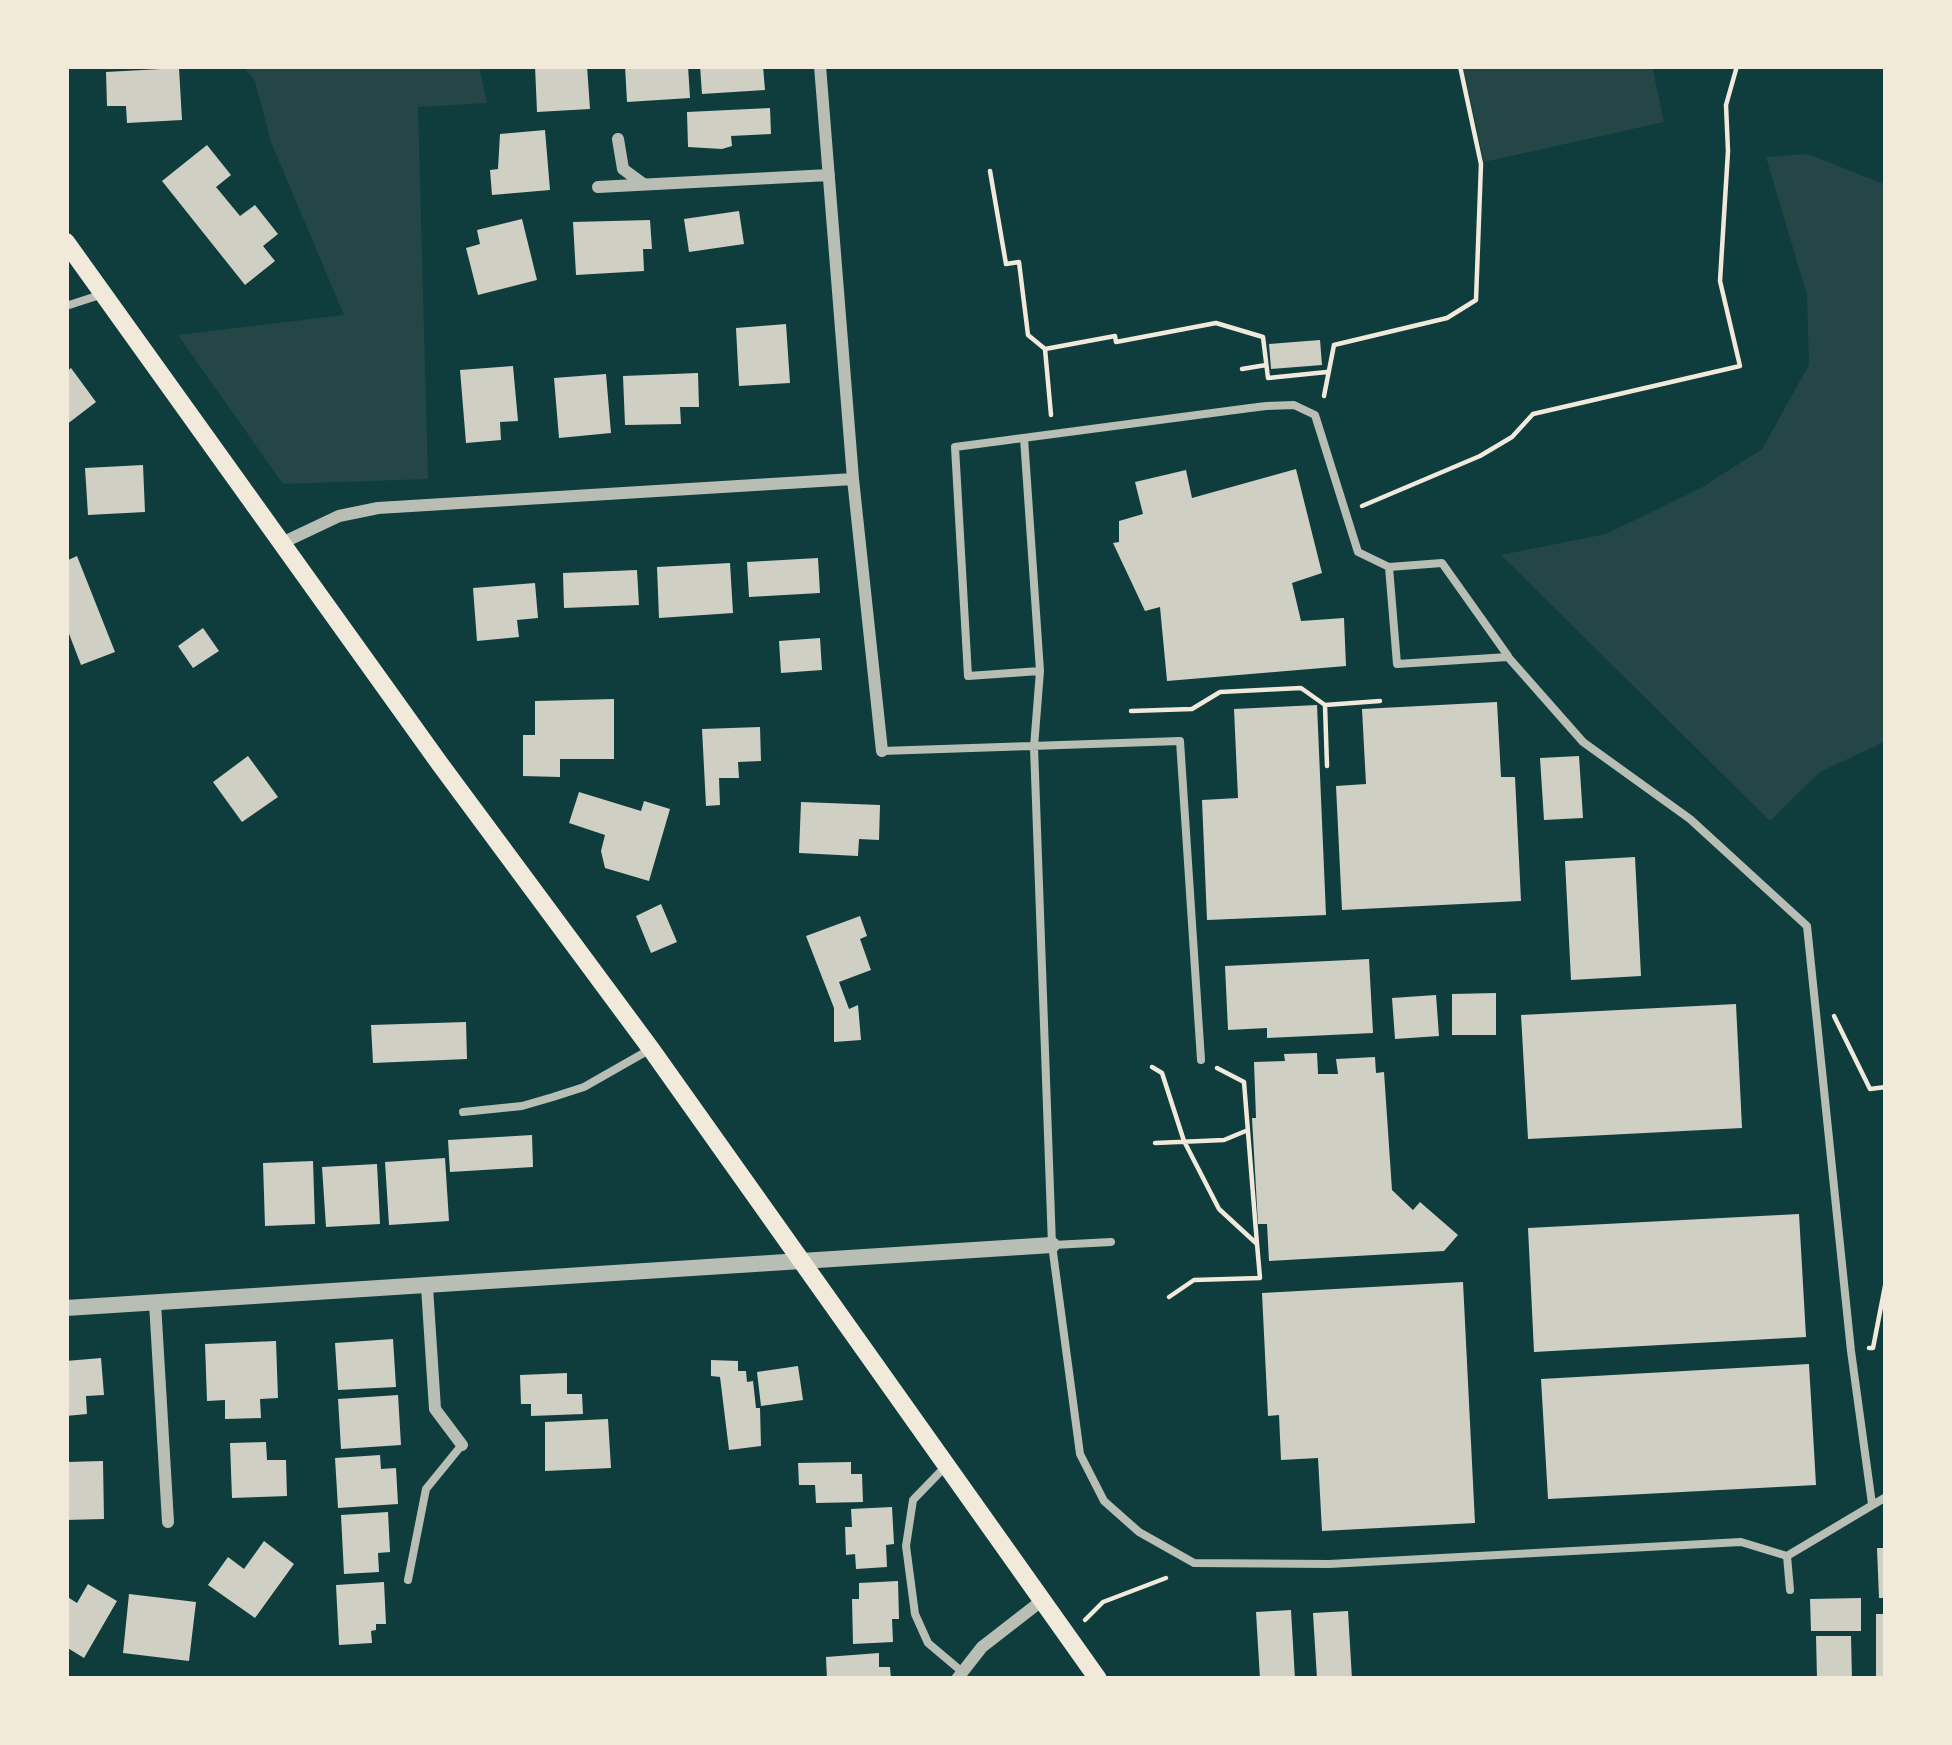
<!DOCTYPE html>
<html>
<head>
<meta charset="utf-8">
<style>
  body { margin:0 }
  #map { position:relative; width:1952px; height:1745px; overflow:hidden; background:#0f3d3e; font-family:Manrope,sans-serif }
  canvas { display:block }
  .frame { position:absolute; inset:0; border:69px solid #f1e9da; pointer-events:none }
</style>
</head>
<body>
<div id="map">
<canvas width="1952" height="1745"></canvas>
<div class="frame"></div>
</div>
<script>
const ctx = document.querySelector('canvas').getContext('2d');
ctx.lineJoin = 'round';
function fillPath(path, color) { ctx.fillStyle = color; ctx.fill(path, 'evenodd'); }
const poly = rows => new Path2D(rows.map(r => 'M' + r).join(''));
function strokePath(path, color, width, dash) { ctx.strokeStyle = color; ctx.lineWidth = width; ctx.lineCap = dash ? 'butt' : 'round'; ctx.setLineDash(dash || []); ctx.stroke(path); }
fillPath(poly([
  [243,66,479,66,487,103,418,107,428,479,283,484,178,335,344,315,271,142,255,81],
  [1463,66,1652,66,1664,122,1484,162],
  [1808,154,1886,185,1886,741,1820,772,1770,821,1501,555,1606,534,1701,488,1762,449,1809,365,1807,295,1766,157]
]), '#244646');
fillPath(poly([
  [535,66,587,66,590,109,537,112],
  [625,66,688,66,690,98,627,102],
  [700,66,763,66,765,90,702,94],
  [179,68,182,120,127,123,126,106,107,106,106,72],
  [770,108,771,134,731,136,732,146,722,149,688,147,687,112],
  [545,130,550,190,492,195,490,170,498,169,500,134],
  [207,145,231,175,216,187,240,216,255,205,278,234,263,246,275,261,245,285,162,181],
  [739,211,744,244,689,252,684,219],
  [522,219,537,280,478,295,466,248,480,244,477,230],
  [650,220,652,249,643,249,644,271,576,275,573,222],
  [786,324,790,383,739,386,736,328],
  [1320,340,1322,365,1271,369,1269,344],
  [513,366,518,421,500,422,501,440,466,443,460,370],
  [71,368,96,402,66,425,66,372],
  [698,373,699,407,680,407,681,424,625,425,623,376],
  [606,374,611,433,559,438,554,378],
  [143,465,145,512,88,515,85,468],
  [1296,469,1322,573,1292,583,1301,621,1344,618,1346,666,1167,681,1160,607,1145,611,1113,543,1119,542,1119,521,1143,514,1135,482,1186,470,1192,498],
  [77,556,115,652,81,665,66,626,66,561],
  [818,558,820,593,749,597,747,562],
  [730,563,733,613,659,618,657,567],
  [637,570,639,605,564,608,563,573],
  [535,583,538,618,517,620,519,637,477,641,473,588],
  [203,628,219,651,193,668,178,646],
  [820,638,822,670,781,673,779,641],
  [614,699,614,759,560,759,560,777,523,776,523,735,535,735,535,701],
  [1497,702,1501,777,1515,777,1521,901,1342,910,1336,786,1366,784,1362,709],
  [1317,705,1326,915,1207,920,1202,800,1238,798,1234,709],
  [760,727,761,761,738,762,739,778,719,778,720,805,706,806,702,729],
  [248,756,278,797,242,822,213,782],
  [1579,756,1583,818,1544,820,1540,758],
  [579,792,641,811,644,801,670,809,649,881,605,868,601,851,605,835,569,823],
  [801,802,880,805,879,840,859,839,858,856,799,853],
  [1635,857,1641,976,1571,980,1565,861],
  [661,904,677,942,651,953,636,916],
  [860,916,867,936,860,939,871,970,839,982,849,1009,858,1005,861,1040,834,1042,834,1008,806,936],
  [1369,959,1373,1033,1267,1038,1267,1028,1228,1030,1225,966],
  [1496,993,1496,1035,1452,1035,1452,994],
  [1436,995,1439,1036,1395,1039,1392,998],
  [1736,1004,1742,1128,1528,1139,1521,1015],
  [466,1022,467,1059,373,1063,371,1025],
  [1317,1053,1318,1074,1338,1074,1336,1059,1375,1057,1376,1073,1384,1072,1392,1190,1413,1210,1420,1202,1458,1235,1444,1251,1269,1261,1267,1224,1258,1224,1252,1118,1256,1118,1254,1062,1285,1061,1284,1054],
  [532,1135,533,1167,450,1172,448,1140],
  [445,1158,449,1221,389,1225,385,1162],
  [313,1161,315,1224,265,1226,263,1163],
  [377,1164,380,1224,326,1227,322,1167],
  [1799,1214,1806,1337,1534,1352,1528,1228],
  [1463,1282,1475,1523,1322,1531,1318,1458,1281,1460,1279,1415,1268,1416,1262,1293],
  [393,1339,396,1387,338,1390,335,1343],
  [276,1341,278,1398,260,1399,261,1418,225,1419,225,1400,207,1401,205,1344],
  [101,1358,104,1395,86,1396,87,1414,66,1416,66,1361],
  [711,1360,738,1361,738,1371,746,1371,747,1382,753,1381,756,1408,760,1408,761,1446,729,1450,720,1377,711,1376],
  [1809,1364,1816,1485,1548,1499,1541,1379],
  [798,1366,803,1400,761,1406,757,1372],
  [567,1373,567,1394,582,1394,583,1414,531,1416,531,1404,521,1404,520,1375],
  [398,1395,401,1445,341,1449,338,1399],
  [608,1419,611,1468,545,1471,545,1422],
  [266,1442,267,1460,286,1460,287,1496,232,1498,230,1443],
  [380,1455,381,1469,396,1468,398,1504,338,1508,335,1458],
  [103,1461,104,1519,66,1520,66,1462],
  [851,1462,851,1474,862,1474,863,1502,816,1503,815,1485,799,1485,798,1463],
  [892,1507,894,1544,886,1545,887,1567,856,1569,855,1554,846,1555,845,1527,852,1527,851,1509],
  [388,1512,390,1552,378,1553,379,1572,344,1574,341,1515],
  [264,1541,294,1564,255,1618,208,1585,228,1557,244,1569],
  [1877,1548,1886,1548,1886,1598,1879,1598],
  [898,1581,899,1619,892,1619,893,1642,853,1644,852,1599,859,1599,859,1583],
  [384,1582,386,1624,376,1624,376,1630,371,1631,372,1643,339,1645,336,1585],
  [88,1584,117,1601,84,1658,66,1647,66,1596,77,1603],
  [129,1594,196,1602,189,1661,123,1653],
  [1861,1598,1861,1631,1811,1631,1810,1599],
  [1291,1610,1295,1679,1260,1679,1256,1612],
  [1348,1611,1352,1679,1317,1679,1313,1613],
  [1876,1614,1886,1614,1886,1679,1876,1679],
  [1816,1636,1851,1636,1852,1679,1817,1679],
  [879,1653,879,1667,890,1667,891,1679,827,1679,826,1657]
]), '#cfcfc3');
strokePath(poly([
  [990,171,1006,264,1019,262,1028,335,1045,349,1051,415],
  [1045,349,1115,336,1116,342,1216,323,1263,337,1268,378,1327,372],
  [1242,369,1266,365],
  [1324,396,1334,345,1447,318,1476,300,1481,164,1460,66],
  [1362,506,1480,456,1512,437,1533,414,1740,366,1720,281,1728,151,1726,105,1737,66],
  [1325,705,1380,701],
  [1131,711,1192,709,1220,692,1301,688,1325,705,1327,766],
  [1834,1016,1870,1089,1886,1087],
  [1152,1067,1162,1073,1184,1141,1219,1209,1257,1244,1260,1278,1194,1280,1169,1297],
  [1217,1068,1244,1082,1257,1244],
  [1155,1143,1224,1140,1248,1130],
  [1869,1348,1873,1348,1886,1281],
  [1085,1620,1103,1602,1166,1578]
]), '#f1e9da', 4.5);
strokePath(poly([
  [66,306,103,294],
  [1024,438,1040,671,968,676,955,447,1250,408,1266,406,1294,405,1315,415,1358,552,1389,567,1397,664,1508,657,1583,742,1690,819,1807,926,1851,1351,1872,1504],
  [1389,567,1442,563,1508,656],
  [1040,671,1034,747,1052,1245,1080,1454,1104,1501,1139,1532,1194,1563,1329,1564,1741,1542,1787,1556,1886,1497],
  [882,751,1180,741,1201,1060],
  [463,1112,522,1106,553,1097,584,1087,649,1050],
  [1053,1245,1111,1242],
  [944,1468,913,1500,906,1546,915,1614,928,1643,960,1670],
  [1787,1556,1790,1590],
  [408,1580,426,1489,461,1446]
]), '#b8beb3', 8);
strokePath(poly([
  [820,66,853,479,882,751],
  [618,139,623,169,642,183],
  [598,187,829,175],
  [284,542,339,516,378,508,853,479],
  [427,1287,435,1409,462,1445],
  [155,1303,168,1522],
  [957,1679,982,1647,1040,1602]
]), '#b8beb3', 12);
strokePath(poly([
  [66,1308,1052,1245]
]), '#b8beb3', 16);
strokePath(poly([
  [66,242,440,764,651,1049,1098,1679]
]), '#f1e9da', 18);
</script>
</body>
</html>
